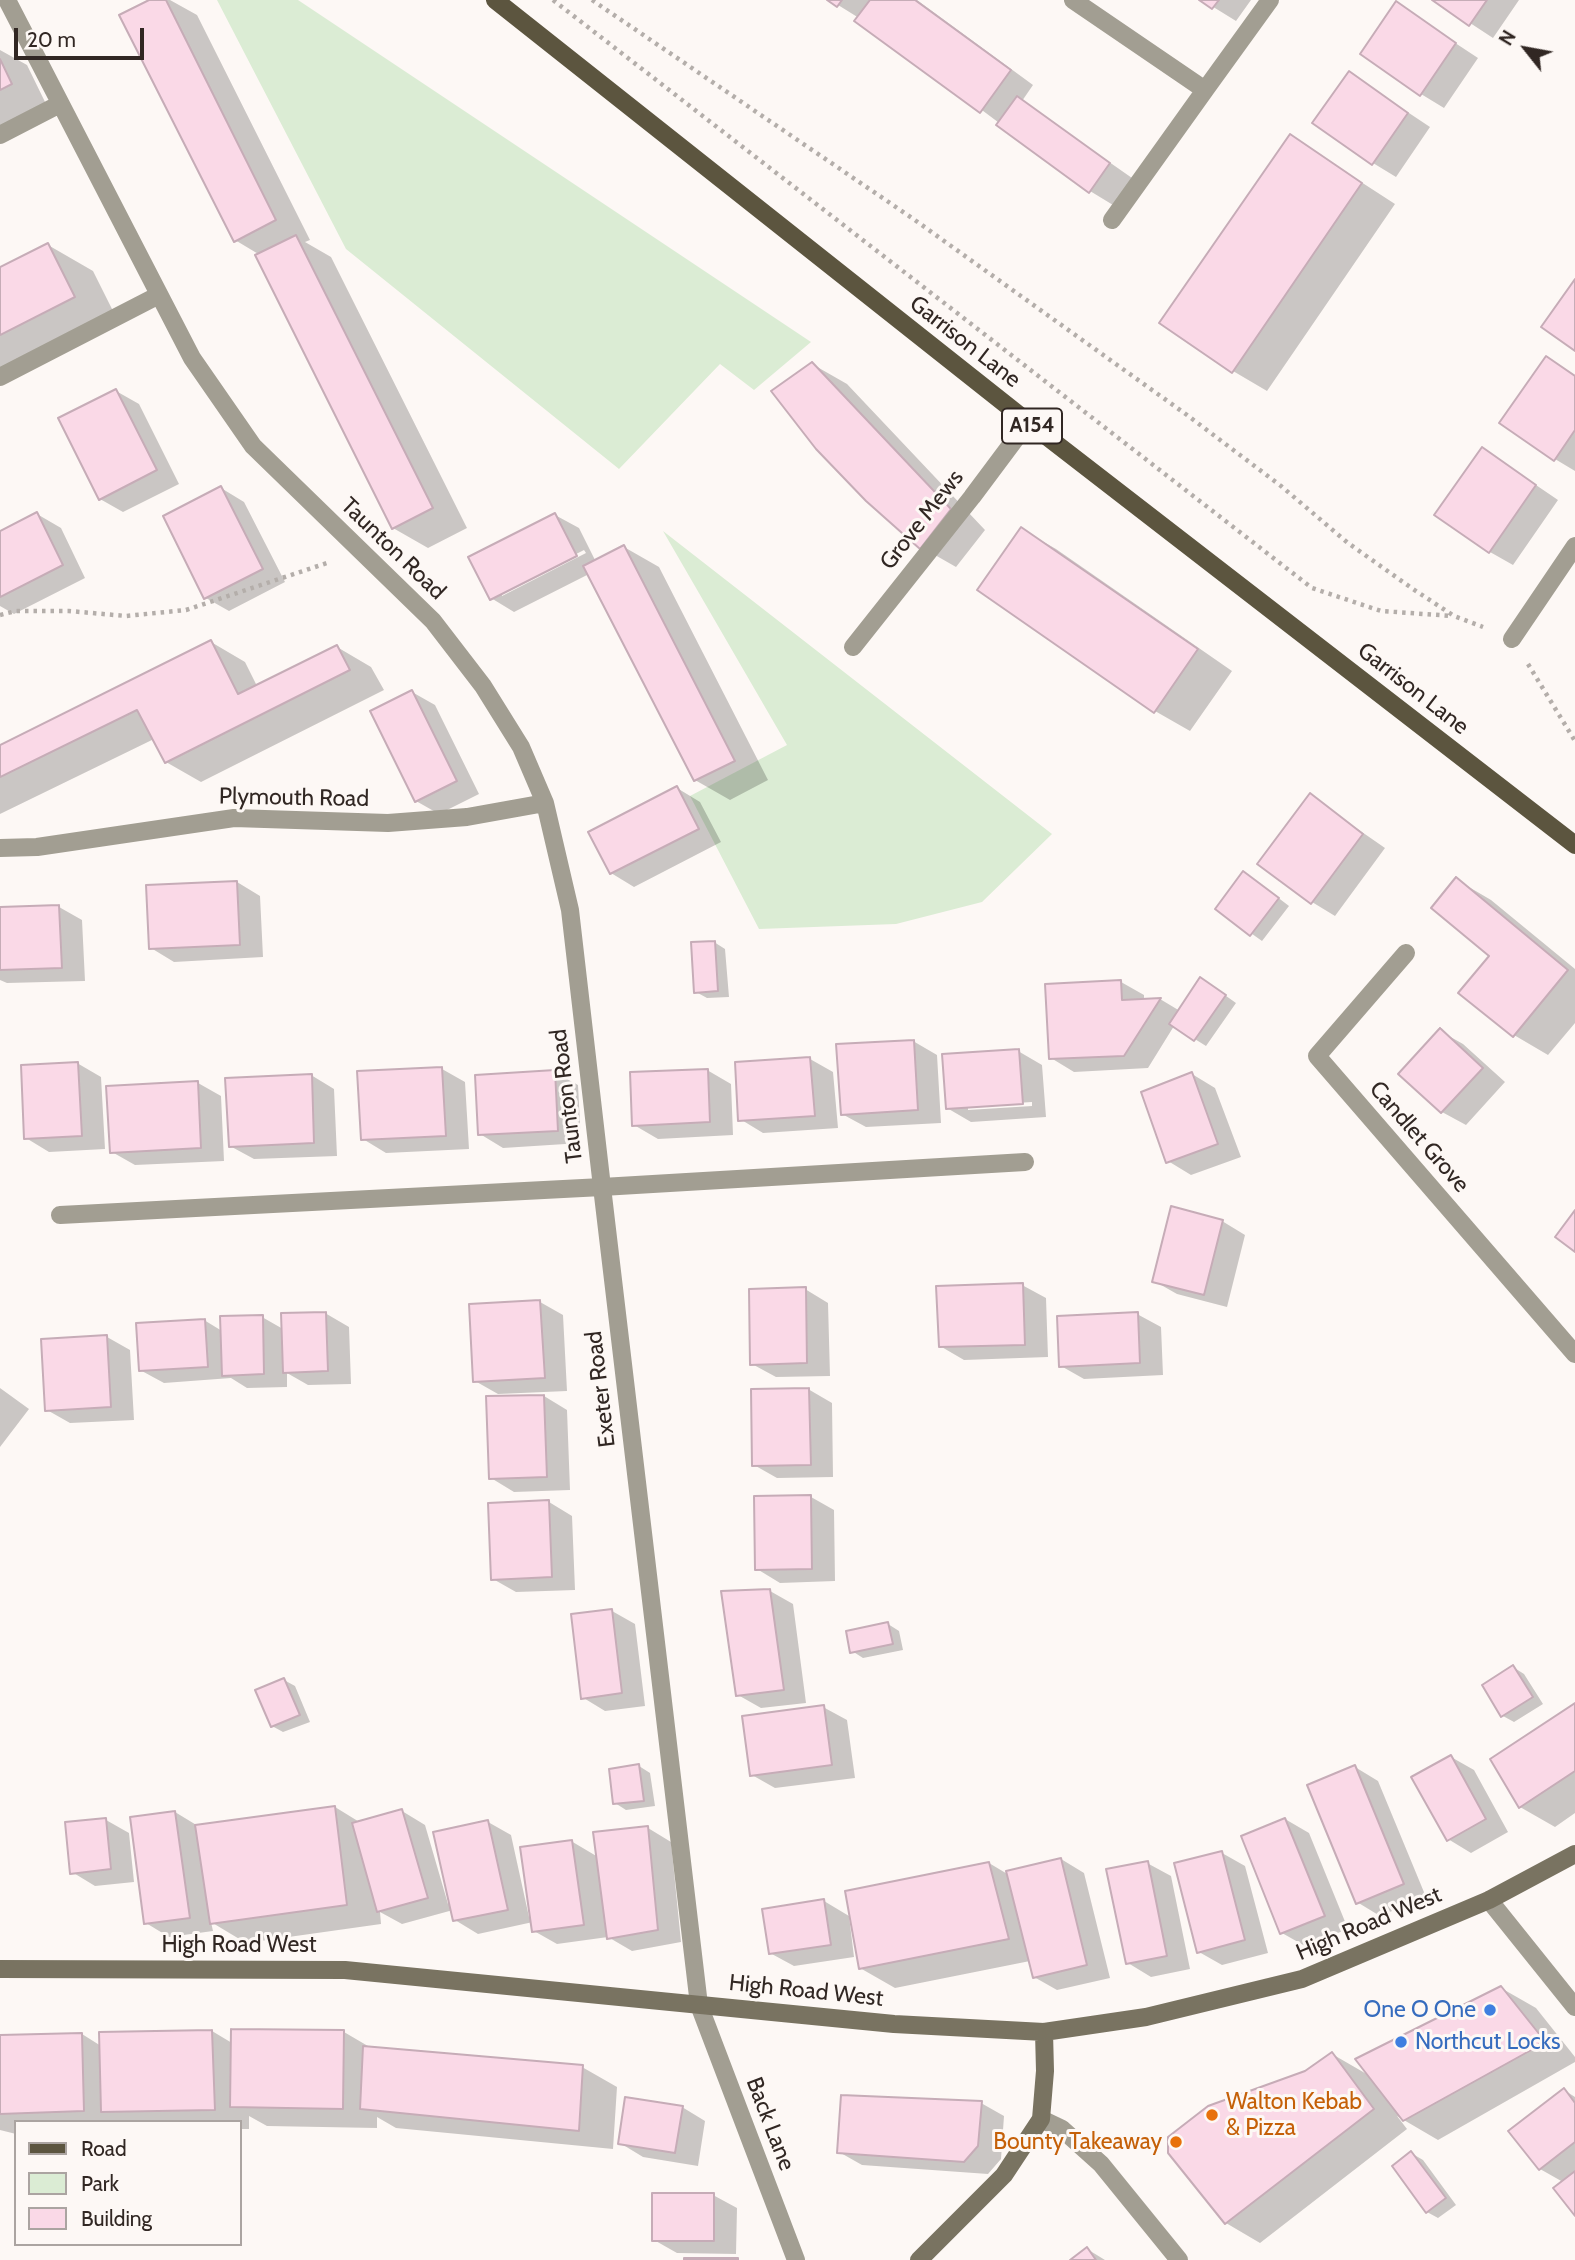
<!DOCTYPE html>
<html>
<head>
<meta charset="utf-8">
<style>
  body { margin:0 }
  #map { position:relative; width:1575px; height:2260px; overflow:hidden; background:#fdf8f5; font-family:Cabin,sans-serif }
  canvas { display:block }
  .legend { position:absolute; left:14px; top:2120px; width:228px; height:126px; box-sizing:border-box; background:#fdf8f5; border:2px solid #aba4a1; margin:0; padding:9px 12px; list-style:none; font-size:21px; color:#312723 }
  .legend li { display:flex; align-items:center; gap:14px; height:35px }
  .legend b { width:35px; border:2px solid #aba4a1 }
  .north { position:absolute; left:1491px; top:14px; width:70px; height:70px; -webkit-text-stroke:5px #fdf8f5; paint-order:stroke; rotate:301deg; font-size:19px; font-weight:700; line-height:28px; text-align:center; color:#312723 }
  .north::after { content:''; display:block; margin:auto; width:24px; height:32px; background:#312723; clip-path:polygon(50% 0,100% 100%,50% 72%,0 100%) }
  .scale { position:absolute; left:14px; top:28px; width:130px; height:32px; box-sizing:border-box; border:4px solid #312723; border-top:0; padding-left:9px; font-size:21px; line-height:24px; white-space:nowrap; color:#312723; -webkit-text-stroke:5px #fdf8f5; paint-order:stroke }
</style>
</head>
<body>
<div id="map">
<canvas width="1575" height="2260"></canvas>
<ul class="legend">
<li><b style="height:9px;background:#5c553f"></b>Road</li>
<li><b style="height:19px;background:#dbecd4"></b>Park</li>
<li><b style="height:19px;background:#fad9e7"></b>Building</li>
</ul>
<div class="north">N</div>
<div class="scale">20 m</div>
</div>
<script>
const ctx = document.querySelector('canvas').getContext('2d');
ctx.lineJoin = 'round';
function fillPath(path, color) { ctx.fillStyle = color; ctx.fill(path, 'evenodd'); }
const poly = rows => new Path2D(rows.map(r => 'M' + r).join(''));
function strokePath(path, color, width, dash) { ctx.strokeStyle = color; ctx.lineWidth = width; ctx.lineCap = dash ? 'butt' : 'round'; ctx.setLineDash(dash || []); ctx.stroke(path); }
function write(font, color, halo, rows, align = 'center') {
  ctx.font = font + ' Cabin,sans-serif'; ctx.lineWidth = 6; ctx.setLineDash([]); ctx.textBaseline = 'middle'; ctx.strokeStyle = halo; ctx.fillStyle = color; for (const [text, x, y, turn = 0] of rows) {
    ctx.save(); ctx.translate(x, y); ctx.rotate((+turn || 0) * Math.PI / 180); ctx.textAlign = isNaN(turn) ? turn : align; if (halo) ctx.strokeText(text, 0, 0); ctx.fillText(text, 0, 0); ctx.restore();
  }
}
fillPath(poly([
  [217,0,298,0,811,342,754,390,720,364,619,469,346,249],
  [663,531,1052,834,982,902,896,924,759,929,690,796,787,745]
]), '#dbecd4');
fillPath(poly([
  [153,0,170,0,197,15,310,240,305,242,331,257,467,528,428,548,393,528,260,255,235,240],
  [830,0,917,0,1033,85,1022,101,1132,178,1113,205,1090,191,859,18],
  [1202,0,1251,0,1236,21],
  [1435,0,1519,0,1493,38],
  [1396,4,1478,58,1444,108,1421,94],
  [0,50,27,65,46,104,0,127],
  [1349,73,1430,127,1396,177,1373,163],
  [1290,136,1395,204,1267,391,1233,371],
  [48,245,93,271,119,323,0,383,0,269],
  [1547,358,1575,375,1575,471,1555,459],
  [812,364,847,384,985,530,956,567,921,547],
  [116,391,139,404,179,484,123,512,100,499],
  [1483,449,1558,500,1513,565,1490,552],
  [221,488,244,502,285,582,229,611,206,598],
  [37,514,61,528,85,578,14,614,0,606,0,533],
  [555,515,579,528,596,562,624,547,659,567,768,780,730,800,695,780,589,574,514,612,491,598],
  [584,550,586,553,502,596,502,592],
  [1021,529,1056,549,1232,671,1190,731,1155,711],
  [211,642,245,662,257,686,337,647,371,667,384,690,201,782,166,762,154,739,0,814,0,747],
  [412,692,435,705,479,794,439,814,416,801],
  [677,788,700,802,721,842,634,887,611,873],
  [1310,796,1385,848,1335,916,1312,902],
  [1255,880,1289,906,1262,941,1217,909],
  [1457,880,1491,900,1575,969,1575,1023,1548,1055,1514,1035,1491,955],
  [237,882,260,896,263,957,174,962,151,948],
  [59,907,82,920,85,981,7,983,0,980,0,908],
  [714,942,725,949,729,997,707,998,696,992],
  [1121,982,1144,995,1144,1000,1160,999,1180,1011,1212,986,1236,1003,1206,1046,1174,1026,1148,1068,1074,1072,1051,1058],
  [1440,1031,1463,1044,1505,1082,1466,1125,1442,1112,1401,1073],
  [913,1041,937,1055,941,1123,866,1127,842,1114],
  [1018,1051,1042,1065,1046,1117,971,1122,947,1108],
  [1032,1102,1032,1106,968,1110,968,1106],
  [810,1059,833,1072,838,1128,763,1133,740,1119],
  [77,1063,101,1077,105,1149,49,1152,26,1138],
  [442,1069,465,1082,469,1149,386,1153,363,1139],
  [707,1070,731,1084,733,1135,658,1139,634,1125],
  [554,1072,578,1085,581,1143,503,1148,480,1134],
  [1192,1074,1215,1088,1241,1157,1191,1175,1168,1161],
  [311,1075,334,1089,337,1156,254,1159,230,1146],
  [198,1083,221,1096,224,1161,135,1165,112,1152],
  [1222,1221,1245,1235,1227,1307,1177,1294,1154,1281],
  [1022,1285,1046,1298,1048,1357,964,1360,940,1346],
  [805,1289,828,1303,830,1376,776,1377,752,1364],
  [540,1302,563,1315,567,1391,498,1394,475,1381],
  [325,1313,349,1327,351,1384,308,1385,287,1373,287,1387,247,1388,231,1378,164,1383,140,1370,204,1320,222,1331,262,1317,283,1329],
  [1137,1314,1161,1327,1163,1375,1084,1379,1061,1366],
  [107,1337,130,1350,134,1420,70,1423,47,1410],
  [0,1388,29,1409,0,1447],
  [808,1389,832,1403,833,1477,777,1478,754,1465],
  [544,1396,567,1410,570,1490,514,1492,491,1478],
  [811,1497,834,1510,835,1581,780,1583,757,1569],
  [549,1502,572,1516,575,1590,516,1592,493,1579],
  [770,1591,793,1604,806,1703,761,1708,738,1695],
  [612,1611,635,1624,645,1706,605,1711,582,1697],
  [888,1624,899,1631,903,1650,863,1658,852,1651],
  [1513,1667,1524,1674,1543,1704,1514,1722,1503,1716],
  [284,1680,295,1686,310,1722,283,1732,272,1726],
  [1575,1705,1575,1813,1555,1827,1520,1807],
  [823,1707,847,1720,855,1778,775,1788,752,1775],
  [1451,1757,1474,1770,1508,1832,1471,1853,1448,1839],
  [639,1766,650,1773,655,1806,626,1810,615,1803],
  [1355,1767,1378,1781,1426,1897,1380,1916,1357,1902],
  [335,1807,361,1823,402,1811,425,1825,448,1904,488,1822,511,1835,529,1917,571,1841,598,1857,648,1828,671,1842,681,1942,632,1951,608,1937,557,1944,534,1931,533,1922,478,1934,455,1920,453,1910,402,1924,380,1912,381,1924,246,1943,211,1922,213,1931,169,1937,146,1923,175,1812,198,1826],
  [1285,1819,1309,1833,1348,1929,1305,1946,1282,1933],
  [106,1820,129,1833,134,1882,95,1886,72,1872],
  [1222,1853,1245,1866,1268,1953,1222,1965,1199,1952],
  [1061,1859,1084,1873,1110,1978,1057,1990,1034,1977,1030,1961,895,1988,860,1968,989,1863,1009,1875],
  [1147,1863,1171,1876,1190,1969,1151,1977,1128,1963],
  [824,1901,849,1916,854,1957,794,1966,770,1953],
  [1501,1988,1536,2008,1575,2057,1575,2062,1438,2140,1397,2116,1407,2129,1260,2243,1226,2223,1306,2073,1332,2054,1370,2076],
  [212,2031,232,2043,344,2032,373,2049,582,2067,617,2087,613,2149,396,2128,377,2117,377,2128,267,2126,249,2116,249,2129,240,2129,240,2122,118,2120,16,2122,16,2134,0,2130,0,2037,82,2034,101,2046],
  [1564,2090,1575,2097,1575,2213,1563,2182,1540,2169],
  [981,2103,1004,2116,1001,2159,988,2174,862,2165,839,2152],
  [682,2107,705,2121,698,2166,643,2157,620,2143],
  [1411,2153,1423,2160,1456,2205,1438,2218,1427,2212],
  [713,2195,737,2208,736,2254,677,2253,654,2240],
  [1087,2249,1105,2260,1073,2260]
]), '#0003');
const building = poly([
  [149,0,166,0,276,220,234,242,119,15,149,0],
  [827,0,842,0,837,7,827,0],
  [870,0,915,0,1011,70,980,113,854,21,870,0],
  [1199,0,1219,0,1212,9,1199,0],
  [1432,0,1487,0,1469,26,1432,0],
  [1396,1,1456,43,1420,96,1360,54,1396,1],
  [0,59,12,84,0,90,0,59],
  [1349,71,1408,113,1372,165,1312,123,1349,71],
  [1017,96,1110,163,1089,193,996,125,1017,96],
  [1290,134,1362,183,1232,373,1159,323,1290,134],
  [296,235,433,508,392,529,255,255,296,235],
  [48,243,75,297,0,335,0,267,48,243],
  [1575,279,1575,351,1541,327,1575,279],
  [1546,356,1575,376,1575,430,1554,461,1499,423,1546,356],
  [812,362,951,509,920,549,866,501,816,449,771,391,812,362],
  [116,389,157,470,99,500,58,418,116,389],
  [1482,447,1536,485,1489,553,1434,515,1482,447],
  [221,486,263,569,204,599,163,516,221,486],
  [37,512,63,565,0,597,0,531,37,512],
  [555,513,577,556,490,600,468,557,555,513],
  [1021,527,1198,649,1154,713,977,590,1021,527],
  [624,545,735,761,694,781,583,566,624,545],
  [211,640,238,694,337,645,350,670,165,763,137,710,0,777,0,745,211,640],
  [412,690,457,781,415,802,370,711,412,690],
  [677,786,699,829,610,874,588,832,677,786],
  [1310,793,1363,834,1311,904,1257,864,1310,793],
  [1243,871,1279,898,1250,936,1215,909,1243,871],
  [1456,877,1568,970,1513,1037,1458,993,1489,956,1431,908,1456,877],
  [237,881,240,945,149,949,146,885,237,881],
  [59,905,62,968,0,970,0,907,59,905],
  [715,941,718,991,694,993,691,942,715,941],
  [1200,977,1226,995,1194,1041,1169,1024,1200,977],
  [1121,980,1122,1000,1161,998,1124,1056,1049,1059,1045,984,1121,980],
  [1440,1028,1483,1068,1441,1113,1398,1074,1440,1028],
  [914,1040,918,1110,841,1115,836,1044,914,1040],
  [1019,1049,1023,1104,946,1109,942,1054,1019,1049],
  [810,1057,815,1116,738,1121,735,1062,810,1057],
  [78,1062,82,1136,24,1139,21,1065,78,1062],
  [442,1067,446,1136,361,1140,357,1071,442,1067],
  [708,1069,710,1122,632,1126,630,1072,708,1069],
  [555,1070,558,1131,478,1135,475,1075,555,1070],
  [1192,1072,1218,1144,1166,1163,1141,1092,1192,1072],
  [312,1074,314,1143,229,1147,225,1078,312,1074],
  [198,1081,201,1148,110,1153,106,1086,198,1081],
  [1171,1206,1223,1220,1204,1295,1152,1282,1171,1206],
  [1575,1210,1575,1252,1555,1237,1575,1210],
  [1023,1283,1025,1345,939,1347,936,1286,1023,1283],
  [806,1287,807,1363,750,1365,749,1289,806,1287],
  [540,1300,545,1378,473,1382,469,1304,540,1300],
  [326,1312,328,1371,283,1373,281,1313,326,1312],
  [1138,1312,1140,1363,1059,1367,1057,1316,1138,1312],
  [263,1315,264,1374,222,1376,220,1316,263,1315],
  [205,1319,208,1367,139,1371,136,1323,205,1319],
  [107,1335,111,1407,45,1411,41,1339,107,1335],
  [809,1388,811,1465,752,1466,751,1389,809,1388],
  [544,1395,547,1477,489,1479,486,1396,544,1395],
  [811,1495,812,1569,755,1570,754,1496,811,1495],
  [549,1500,552,1577,491,1580,488,1503,549,1500],
  [770,1589,784,1690,736,1696,721,1591,770,1589],
  [612,1609,622,1693,581,1699,571,1614,612,1609],
  [888,1622,893,1644,850,1653,846,1631,888,1622],
  [1513,1665,1533,1697,1501,1717,1482,1685,1513,1665],
  [284,1678,300,1715,271,1727,255,1690,284,1678],
  [1575,1703,1575,1771,1519,1808,1490,1759,1575,1703],
  [824,1705,832,1765,750,1776,742,1716,824,1705],
  [1451,1755,1486,1819,1447,1841,1411,1777,1451,1755],
  [639,1764,644,1801,613,1804,609,1769,639,1764],
  [1355,1765,1404,1884,1356,1904,1307,1785,1355,1765],
  [335,1806,347,1905,210,1924,195,1825,335,1806],
  [402,1809,428,1898,377,1912,352,1823,402,1809],
  [175,1811,190,1918,144,1924,130,1817,175,1811],
  [106,1818,111,1869,70,1874,65,1822,106,1818],
  [1285,1818,1325,1916,1280,1934,1241,1836,1285,1818],
  [488,1820,508,1910,453,1921,433,1832,488,1820],
  [648,1826,658,1930,607,1939,593,1832,648,1826],
  [572,1840,584,1925,532,1932,520,1847,572,1840],
  [1222,1851,1245,1940,1197,1953,1174,1863,1222,1851],
  [1061,1858,1087,1965,1033,1978,1006,1871,1061,1858],
  [1148,1861,1167,1956,1126,1964,1106,1869,1148,1861],
  [989,1862,1009,1939,859,1969,845,1891,989,1862],
  [824,1899,831,1945,769,1954,762,1909,824,1899],
  [1501,1986,1544,2040,1533,2049,1403,2121,1355,2059,1501,1986],
  [231,2029,344,2030,343,2109,230,2107,231,2029],
  [212,2030,215,2110,101,2112,99,2032,212,2030],
  [82,2033,84,2111,0,2114,0,2035,82,2033],
  [363,2046,583,2065,579,2131,360,2109,363,2046],
  [1332,2052,1374,2109,1225,2224,1168,2153,1168,2137,1208,2106,1305,2071,1332,2052],
  [1564,2088,1575,2103,1575,2142,1539,2170,1508,2131,1564,2088],
  [841,2095,982,2101,978,2146,964,2162,837,2153,841,2095],
  [625,2097,683,2106,675,2153,618,2144,625,2097],
  [1411,2151,1446,2198,1426,2213,1392,2166,1411,2151],
  [1575,2171,1575,2216,1553,2188,1575,2171],
  [652,2193,714,2193,714,2241,652,2241,652,2193],
  [1087,2247,1096,2260,1070,2260,1087,2247],
  [684,2258,738,2258,738,2260,684,2260,684,2258]
]);
fillPath(building, '#fad9e7');
strokePath(building, '#c6acb7', 2);
strokePath(poly([
  [553,0,1312,588,1381,611,1453,616],
  [592,0,912,218,1187,415,1281,486,1348,543,1413,589,1454,616,1483,627],
  [0,615,16,611,69,611,126,616,186,610,330,562],
  [1528,664,1575,741]
]), '#b4aeaa', 4.5, [3.5, 5]);
strokePath(poly([
  [7,0,192,358,253,446,433,621,483,686,521,747,545,803,570,910,602,1187,60,1215],
  [1073,0,1205,90,1270,0],
  [0,135,60,104],
  [1112,220,1205,90],
  [0,377,159,295],
  [1512,639,1575,546],
  [853,647,972,497,1028,422],
  [0,848,37,847,234,818,388,823,467,817,545,803],
  [1406,953,1317,1056,1575,1354],
  [1489,1900,1575,2007],
  [1041,2119,1062,2129,1101,2164,1179,2260],
  [796,2260,699,2005,602,1187,1025,1162]
]), '#a29e92', 18);
strokePath(poly([
  [0,1969,345,1970,894,2024,1044,2032,1146,2017,1302,1979,1489,1900,1575,1854],
  [919,2260,1004,2175,1041,2119,1045,2071,1044,2032]
]), '#797361', 18);
strokePath(poly([
  [495,0,1028,422,1575,845]
]), '#5c553f', 18);
for (const [x, y, r, color] of [
  [1490,2010,7,"#3f7fe0"],
  [1401,2042,7,"#3f7fe0"],
  [1212,2115,7,"#e8710a"],
  [1176,2142,7,"#e8710a"]
]) { const dot = new Path2D(); dot.arc(x, y, r, 0, 2 * Math.PI); ctx.fillStyle = color; ctx.fill(dot); strokePath(dot, '#fdf8f5', 2.5); }
for (const [x, y, w] of [
  [1032,426,60]
]) { const box = new Path2D(); box.roundRect(x - w / 2, y - 17.5, w, 35, 5); ctx.fillStyle = '#fdf8f5'; ctx.fill(box); strokePath(box, '#312723', 2); }
write('bold 21px', '#312723', null, [
  ["A154",1032,426]
]);
write('23px', '#312723', '#fdf8f5', [
  ["Garrison Lane",965,342,38],
  ["Grove Mews",922,520,-52],
  ["Taunton Road",393,549,44],
  ["Garrison Lane",1413,689,38],
  ["Plymouth Road",294,798,1],
  ["Taunton Road",567,1096,-97],
  ["Candlet Grove",1419,1137,49],
  ["Exeter Road",601,1389,-97],
  ["High Road West",1369,1924,-23],
  ["High Road West",239,1945],
  ["High Road West",806,1991,6],
  ["Back Lane",770,2124,69]
]);
write('23px', '#366cbe', '#fdf8f5', [
  ["One O One",1476,2010],
  ["Northcut Locks",1415,2042,"left"]
], 'right');
write('23px', '#c56008', '#fdf8f5', [
  ["Walton Kebab",1226,2102],
  ["& Pizza",1226,2128],
  ["Bounty Takeaway",1162,2142,"right"]
], 'left');
</script>
</body>
</html>
